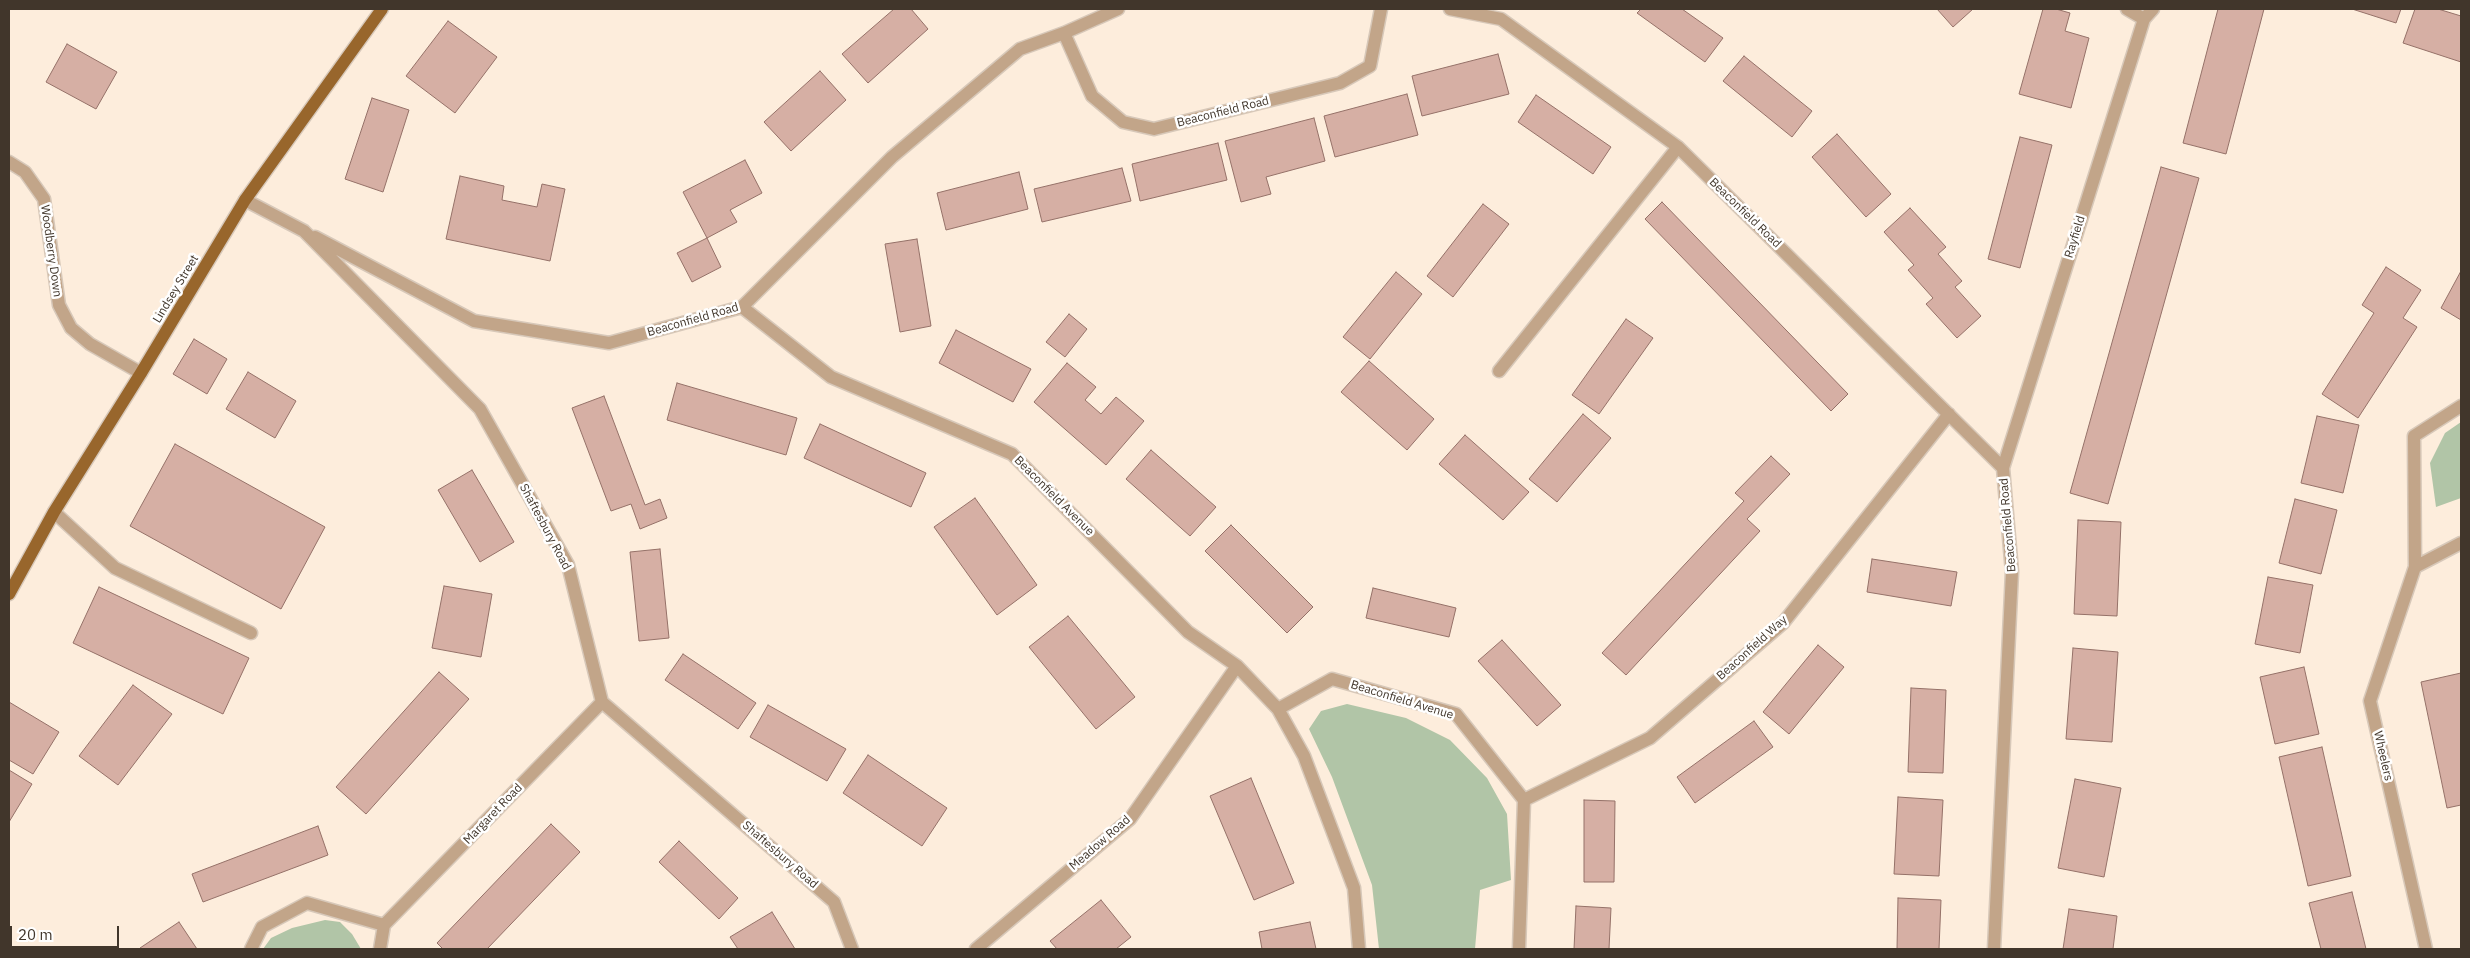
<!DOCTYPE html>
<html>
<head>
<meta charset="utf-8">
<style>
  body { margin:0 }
  #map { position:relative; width:2470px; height:958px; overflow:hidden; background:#fdeddc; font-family:"IBM Plex Sans",sans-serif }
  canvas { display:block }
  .frame { position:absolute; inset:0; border:10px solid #41362b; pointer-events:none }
  .scale { position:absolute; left:10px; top:926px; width:109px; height:22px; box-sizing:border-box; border:2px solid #41362b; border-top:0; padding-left:6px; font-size:15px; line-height:18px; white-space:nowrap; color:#41362b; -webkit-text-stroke:4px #fff; paint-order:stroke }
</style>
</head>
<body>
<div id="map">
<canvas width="2470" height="958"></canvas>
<div class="frame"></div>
<div class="scale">20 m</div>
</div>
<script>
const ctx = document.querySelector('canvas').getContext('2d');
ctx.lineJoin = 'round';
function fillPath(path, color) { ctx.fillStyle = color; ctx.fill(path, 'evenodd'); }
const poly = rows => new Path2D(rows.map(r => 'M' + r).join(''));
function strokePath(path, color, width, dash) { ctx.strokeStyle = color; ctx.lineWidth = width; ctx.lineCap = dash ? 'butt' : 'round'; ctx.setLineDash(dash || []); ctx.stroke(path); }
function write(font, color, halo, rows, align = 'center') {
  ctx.font = font + ' "IBM Plex Sans",sans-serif'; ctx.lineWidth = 5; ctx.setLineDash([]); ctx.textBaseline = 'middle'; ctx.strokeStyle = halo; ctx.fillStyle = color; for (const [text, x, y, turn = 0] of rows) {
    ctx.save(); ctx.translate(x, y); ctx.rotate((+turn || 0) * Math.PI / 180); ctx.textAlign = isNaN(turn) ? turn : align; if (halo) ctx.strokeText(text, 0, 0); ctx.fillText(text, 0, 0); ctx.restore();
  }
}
fillPath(poly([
  [2461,422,2461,498,2436,507,2430,463,2445,433],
  [1347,704,1406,718,1450,740,1487,778,1507,814,1511,880,1480,890,1475,949,1379,949,1372,885,1332,777,1309,729,1321,711],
  [325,920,340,922,352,934,361,949,263,949,271,938,292,928]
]), '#b1c5a7');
const building = poly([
  [894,9,911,9,928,29,868,83,842,54,894,9],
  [1641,9,1682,9,1723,38,1705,62,1637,13,1641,9],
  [1937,9,1973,9,1953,27,1937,9],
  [2043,9,2056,9,2070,13,2065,31,2089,38,2071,108,2019,94,2043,9],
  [2218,9,2264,9,2226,154,2183,143,2218,9],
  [2352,9,2401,9,2396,23,2352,9],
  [2415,9,2438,9,2461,16,2461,62,2403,43,2415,9],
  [448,21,497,57,455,113,406,76,448,21],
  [67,44,117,72,96,109,46,82,67,44],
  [1498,54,1509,94,1422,116,1412,76,1498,54],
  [1744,56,1812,111,1792,137,1723,81,1744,56],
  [820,71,846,100,791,151,764,122,820,71],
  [1407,94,1418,135,1335,157,1324,116,1407,94],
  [1536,95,1611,147,1593,174,1518,122,1536,95],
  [372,98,409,110,383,192,345,179,372,98],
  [1314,118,1325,161,1266,177,1271,194,1241,202,1225,141,1314,118],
  [1837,134,1891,194,1866,217,1812,157,1837,134],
  [2020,137,2052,145,2020,268,1988,259,2020,137],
  [1218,143,1227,180,1140,201,1132,164,1218,143],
  [745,160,762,193,730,210,737,222,707,238,683,192,745,160],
  [2161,167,2199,178,2108,504,2070,493,2161,167],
  [1122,168,1131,201,1042,222,1034,189,1122,168],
  [1019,172,1028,209,946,230,937,193,1019,172],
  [460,176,504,186,502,200,537,207,542,184,565,189,550,261,446,239,460,176],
  [1662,202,1848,394,1831,411,1645,219,1662,202],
  [1483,204,1509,224,1453,297,1427,276,1483,204],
  [1910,208,1946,247,1938,254,1962,281,1955,287,1981,316,1957,338,1926,304,1933,298,1908,270,1914,265,1884,232,1910,208],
  [707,238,721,267,692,282,677,253,707,238],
  [917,239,931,326,900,332,885,244,917,239],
  [2386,267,2421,290,2403,318,2417,327,2358,418,2322,394,2374,313,2362,305,2386,267],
  [2461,271,2461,320,2441,308,2461,271],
  [1396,272,1422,294,1370,359,1343,337,1396,272],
  [1069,314,1087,329,1065,357,1046,342,1069,314],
  [1626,319,1653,338,1599,414,1572,395,1626,319],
  [956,330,1031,369,1013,402,939,363,956,330],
  [194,339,227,359,207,394,173,374,194,339],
  [1369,361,1434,419,1407,450,1341,392,1369,361],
  [1067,363,1096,387,1085,400,1101,414,1116,397,1144,421,1106,465,1034,402,1067,363],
  [248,372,296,401,275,438,226,409,248,372],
  [677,383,797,418,786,455,667,420,677,383],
  [604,396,645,505,660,499,667,518,640,529,631,504,611,511,572,408,604,396],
  [1583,414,1611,438,1557,502,1529,479,1583,414],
  [2317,416,2359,425,2343,493,2301,483,2317,416],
  [820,424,926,473,911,507,804,458,820,424],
  [1465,435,1529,492,1503,520,1439,464,1465,435],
  [175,444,325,527,281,609,130,526,175,444],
  [1151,450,1216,507,1190,536,1126,479,1151,450],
  [1771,456,1790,474,1747,519,1760,531,1626,675,1602,653,1744,501,1735,493,1771,456],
  [472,470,514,542,480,562,438,490,472,470],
  [975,498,1037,585,997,615,934,527,975,498],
  [2295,499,2337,510,2321,574,2279,563,2295,499],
  [2078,520,2121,522,2117,616,2074,614,2078,520],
  [1231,525,1313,607,1287,633,1205,551,1231,525],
  [660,549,669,638,639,641,630,552,660,549],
  [1872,559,1957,572,1951,606,1867,592,1872,559],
  [2268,577,2313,585,2300,653,2255,644,2268,577],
  [444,586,492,594,481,657,432,648,444,586],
  [99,587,249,658,223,714,73,643,99,587],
  [1373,588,1456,608,1449,637,1366,618,1373,588],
  [1068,616,1135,697,1096,729,1029,647,1068,616],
  [1502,640,1561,705,1537,726,1478,661,1502,640],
  [1818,645,1844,667,1789,734,1763,712,1818,645],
  [2073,648,2118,652,2112,742,2066,739,2073,648],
  [683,654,756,703,738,729,665,680,683,654],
  [2304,667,2319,734,2275,744,2260,677,2304,667],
  [439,672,469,699,366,814,336,787,439,672],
  [2461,673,2461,805,2447,808,2421,682,2461,673],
  [133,685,172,714,118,785,79,756,133,685],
  [1911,688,1946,690,1943,773,1908,772,1911,688],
  [9,702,59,732,33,774,9,760,9,702],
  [768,705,846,749,827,781,750,737,768,705],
  [1754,721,1773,747,1695,803,1677,777,1754,721],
  [2322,747,2351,876,2308,886,2279,757,2322,747],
  [868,755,947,808,922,846,843,793,868,755],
  [9,770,32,784,9,822,9,770],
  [1251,778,1294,883,1254,900,1210,796,1251,778],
  [2075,779,2121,788,2104,877,2058,868,2075,779],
  [1898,797,1943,800,1939,876,1894,874,1898,797],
  [1584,800,1615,801,1614,882,1584,882,1584,800],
  [551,824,580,852,487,949,443,949,437,943,551,824],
  [318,826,328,855,203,902,192,874,318,826],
  [679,841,738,898,719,919,659,862,679,841],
  [2352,892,2366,949,2321,949,2309,903,2352,892],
  [1898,898,1941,900,1939,949,1897,949,1898,898],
  [1101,900,1131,937,1116,949,1057,949,1050,941,1101,900],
  [1576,906,1611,908,1609,949,1574,949,1576,906],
  [2069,909,2117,916,2113,949,2063,949,2069,909],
  [772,912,795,949,738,949,730,937,772,912],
  [179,922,197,949,141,949,140,948,179,922],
  [1310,922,1316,949,1262,949,1259,932,1310,922]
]);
fillPath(building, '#d6afa4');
strokePath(building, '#957168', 1);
const minor = poly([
  [1450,9,1501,19,1678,147,2003,468,2012,572,1994,949],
  [2127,9,2144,19],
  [1064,33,1092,96,1123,122,1154,129,1340,83,1370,66,1381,9],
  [9,162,25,172,44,199,59,305,71,328,90,344,141,373],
  [245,200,304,231,480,409,568,565,602,702,834,902,852,949],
  [315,237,474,321,609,343,742,307,892,157,1020,49,1064,33,1118,9],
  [742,307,831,377,1012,454,1188,632,1237,666,1278,709,1304,756,1354,888,1359,949],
  [1499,371,1678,147],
  [2003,468,2144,19,2153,9],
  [54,512,115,568,251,633],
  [2415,567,2414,436,2461,406],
  [1278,709,1332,679,1456,714,1524,800,1519,949],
  [1524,800,1650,738,1783,623,1949,414],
  [384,925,602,702],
  [251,949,262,927,307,903,384,925],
  [380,949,384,925],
  [976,949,1130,819,1237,666],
  [2426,949,2370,701,2415,567,2461,543]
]);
const major = poly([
  [9,594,54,512,141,373,245,200,382,9]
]);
strokePath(minor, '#d7c8b9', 15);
strokePath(major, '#d7c8b9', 15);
strokePath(minor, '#c2a589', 12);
strokePath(major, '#98662c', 12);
write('12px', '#41362b', '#fff', [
  ["Beaconfield Road",1223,112,-14],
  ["Beaconfield Road",1745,213,44],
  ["Rayfield",2075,237,-73],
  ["Woodberry Down",51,251,82],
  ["Lindsey Street",176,289,-59],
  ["Beaconfield Road",693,320,-16],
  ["Beaconfield Avenue",1054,496,45],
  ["Beaconfield Road",2008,525,-95],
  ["Shaftesbury Road",545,527,62],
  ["Beaconfield Way",1752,648,-42],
  ["Beaconfield Avenue",1402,700,17],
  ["Wheelers",2383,756,77],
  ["Margaret Road",493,814,-46],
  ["Meadow Road",1100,843,-41],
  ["Shaftesbury Road",780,855,41]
]);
</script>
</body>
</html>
